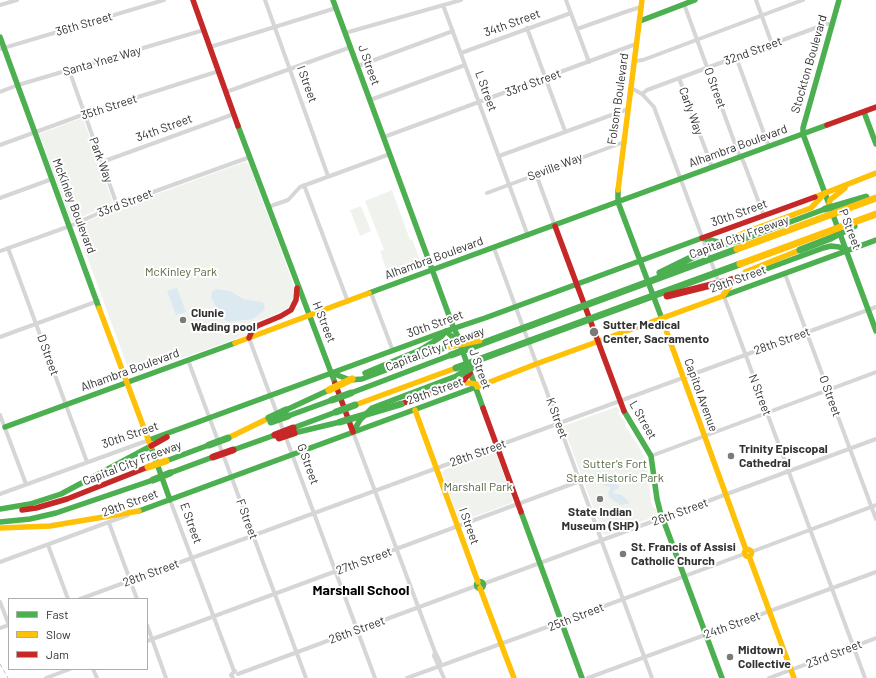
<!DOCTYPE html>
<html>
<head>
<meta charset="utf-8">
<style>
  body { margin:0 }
  #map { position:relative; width:876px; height:678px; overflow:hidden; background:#fff; font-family:Barlow,sans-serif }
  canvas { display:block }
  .legend { position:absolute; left:8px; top:598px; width:140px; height:72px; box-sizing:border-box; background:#fff; border:1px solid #adadad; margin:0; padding:5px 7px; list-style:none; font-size:12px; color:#323232 }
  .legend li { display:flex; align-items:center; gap:8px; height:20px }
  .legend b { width:20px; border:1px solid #adadad }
</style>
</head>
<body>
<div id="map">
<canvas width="876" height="678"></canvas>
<ul class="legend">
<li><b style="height:5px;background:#4caf50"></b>Fast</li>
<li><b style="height:5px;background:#ffc107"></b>Slow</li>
<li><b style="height:5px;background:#c62828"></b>Jam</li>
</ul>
</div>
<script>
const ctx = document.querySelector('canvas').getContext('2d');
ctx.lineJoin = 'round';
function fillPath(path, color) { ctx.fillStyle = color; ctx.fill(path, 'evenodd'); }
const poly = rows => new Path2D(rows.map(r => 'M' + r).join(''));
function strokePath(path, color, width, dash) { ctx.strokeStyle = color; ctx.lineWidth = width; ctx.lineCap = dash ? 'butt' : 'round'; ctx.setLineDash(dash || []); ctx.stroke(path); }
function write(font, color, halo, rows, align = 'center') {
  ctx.font = font + ' Barlow,sans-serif'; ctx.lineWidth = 4; ctx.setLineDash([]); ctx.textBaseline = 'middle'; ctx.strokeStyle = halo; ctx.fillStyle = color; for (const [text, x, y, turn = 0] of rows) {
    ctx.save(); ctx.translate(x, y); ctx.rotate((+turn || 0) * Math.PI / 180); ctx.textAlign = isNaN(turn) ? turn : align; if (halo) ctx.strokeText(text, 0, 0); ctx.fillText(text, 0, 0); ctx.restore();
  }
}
fillPath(poly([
  [80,119,83,119,84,121,113,203,73,221,70,219,39,134],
  [245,162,249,164,294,286,293,299,292,303,284,311,256,322,247,335,131,376,76,227,79,225,121,207],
  [392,190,410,240,412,239,422,265,389,278,380,251,384,250,365,201],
  [361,206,371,231,360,236,350,210],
  [616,407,618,408,620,412,618,413,626,423,625,426,638,445,645,459,648,471,651,501,653,507,656,509,657,514,656,516,607,535,603,534,563,426],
  [493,452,496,453,513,500,512,503,462,521,459,520,442,473,444,470]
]), '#f0f3ed');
fillPath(poly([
  [177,288,186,312,176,315,167,291],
  [216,289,230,291,243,299,262,302,264,304,265,309,253,319,228,322,225,320,222,312,216,307,211,297,212,292],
  [598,471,601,472,609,479,619,486,618,489,614,490,613,493,622,495,629,502,628,504,620,505,609,497,608,492,611,488,600,483,595,477,595,473]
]), '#dde9f1');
strokePath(poly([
  [265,0,328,176],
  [566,0,589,62],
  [756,0,772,44],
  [684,4,738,152,744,163,764,216],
  [0,5,17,0],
  [443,5,528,236],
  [527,28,565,131],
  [577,29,628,11,641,7],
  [345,33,461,0],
  [210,47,336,8],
  [0,49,164,0],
  [461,53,571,13],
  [736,57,769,147],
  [634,61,643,60,803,0],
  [358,66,453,31],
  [69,70,117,205],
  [679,78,712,167],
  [631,88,642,94,654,107,865,678],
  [0,92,18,85,204,30],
  [226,92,351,47],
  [642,94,647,90,826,24,832,24],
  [370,100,465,65],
  [384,137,636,44],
  [0,145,85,114,219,71],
  [499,156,628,109],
  [102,162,234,114],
  [536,174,555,226],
  [304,185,348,302],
  [487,193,624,142],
  [0,198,52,179],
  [268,207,288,200,300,187,390,154],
  [8,248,87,462],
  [494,248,652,678],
  [0,251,70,226,117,205,250,157],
  [785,274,876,519],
  [371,293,393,351],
  [0,337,98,301],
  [249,338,375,678],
  [188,360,306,678],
  [0,415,26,484],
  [353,432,435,652,440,662,440,667],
  [651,456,876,372],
  [0,494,149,440],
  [170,500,234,671],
  [109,523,137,599],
  [48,545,68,599],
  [751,552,876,505],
  [0,562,128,515],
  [483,584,876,439],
  [80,599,876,307],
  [0,602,9,625],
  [147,625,166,678],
  [0,628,9,625],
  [147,641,580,481],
  [435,652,434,656,444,678],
  [93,669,97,678],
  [238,674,476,586],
  [46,678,70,669],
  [233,678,231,675,235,671],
  [407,678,583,614,744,554],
  [588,678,876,572],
  [769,678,876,638]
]), '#d6d6d6', 4);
strokePath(poly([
  [333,0,454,329,460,340,460,344,483,408],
  [839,0,803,128,803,134,876,331],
  [640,21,695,0],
  [0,37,99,308],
  [864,112,876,144],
  [238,126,335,383],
  [618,190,618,202,662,319],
  [702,238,726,244,739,241,825,209],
  [747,276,823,248,831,246,839,247,846,250],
  [369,293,827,125],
  [723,296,876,240],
  [446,331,485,318,702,238],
  [332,373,350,380,362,379,450,346],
  [365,373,420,350,441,337,446,331],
  [351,393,451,355],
  [286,410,329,390],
  [624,411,651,456,657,499,660,511,722,678],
  [288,416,332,400],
  [5,427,235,343],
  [293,428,336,412],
  [353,432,360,420,372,408,459,375],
  [294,433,340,422],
  [149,440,446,331,460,344],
  [151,447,170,500],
  [233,450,275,435],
  [166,461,209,445],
  [170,473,213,457],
  [0,509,30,504,61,494,151,446],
  [139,511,476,387],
  [521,512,582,678],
  [0,522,30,519,56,513,153,480],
  '476.5 585a3.5 3.5 0 1 1 7 0a3.5 3.5 0 1 1-7 0Z'
]), '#4caf50', 5.5);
strokePath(poly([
  [618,190,642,0],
  [815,197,876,173],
  [829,204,830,200,845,188],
  [726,241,746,232,811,208,825,193],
  [723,296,732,283,745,272,800,250],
  [99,308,151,447],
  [662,319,746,550],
  [235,343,369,293],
  [458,383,470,383,481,385],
  [477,387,536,364,723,296],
  [355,405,456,368],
  [415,410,478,582],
  [228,438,269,418],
  [0,528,50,526,139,511],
  '744.5 553a3.5 3.5 0 1 1 7 0a3.5 3.5 0 1 1-7 0Z',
  [749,556,794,678],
  [480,588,514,678]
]), '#ffc107', 5.5);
strokePath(poly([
  [193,0,238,126],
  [827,125,876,107],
  [555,226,624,411],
  [702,238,815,197],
  [249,338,252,331,257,326,281,316,291,310,296,300,297,288],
  [335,383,353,432],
  [401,404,463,381,470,373],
  [483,408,521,512],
  [151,446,167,437],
  [22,510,36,508,67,499,148,467]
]), '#c62828', 5.5);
strokePath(poly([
  [0,664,8,678]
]), '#bebebe', 1, [4, 3]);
strokePath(poly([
  [825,209,866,197],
  [800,250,831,238,854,226],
  [660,273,721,243],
  [451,355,737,249],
  [456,368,740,264],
  [459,375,479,363],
  [332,400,351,393],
  [336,412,355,405],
  [269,418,286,410],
  [271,422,288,416],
  [340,422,401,404],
  [209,445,228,438],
  [153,480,170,473]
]), '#4caf50', 7);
strokePath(poly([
  [737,249,876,198],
  [740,264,876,214],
  [450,346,479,340],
  [329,390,352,379],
  [148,467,166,461]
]), '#ffc107', 7);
strokePath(poly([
  [667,296,747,276],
  [275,435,293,428],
  [279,438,294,433],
  [213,457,233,450]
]), '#c62828', 7);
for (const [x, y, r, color] of [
  [183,320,4,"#7a7a7a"],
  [594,332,5,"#7a7a7a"],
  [731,456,4,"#7a7a7a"],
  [600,499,4,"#7a7a7a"],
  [623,554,4,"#7a7a7a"],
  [730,657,4,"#7a7a7a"]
]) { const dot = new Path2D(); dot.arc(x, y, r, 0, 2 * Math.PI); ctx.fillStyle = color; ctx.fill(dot); strokePath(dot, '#fff', 1.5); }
write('12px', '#323232', '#fff', [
  ["34th Street",512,23,-20],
  ["36th Street",84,24,-16],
  ["32nd Street",753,51,-20],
  ["Santa Ynez Way",102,61,-16],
  ["Stockton Boulevard",809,64,-74],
  ["J Street",369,65,70],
  ["33rd Street",533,83,-20],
  ["I Street",307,84,70],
  ["O Street",715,88,70],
  ["L Street",486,91,70],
  ["Folsom Boulevard",618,99,-82],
  ["35th Street",109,107,-18],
  ["Carly Way",691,111,70],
  ["34th Street",164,128,-20],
  ["Alhambra Boulevard",738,146,-20],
  ["Park Way",101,160,70],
  ["Seville Way",555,167,-21],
  ["33rd Street",125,203,-21],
  ["McKinley Boulevard",74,206,69],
  ["30th Street",739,213,-20],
  ["P Street",850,229,69],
  ["Capital City Freeway",739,237,-20],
  ["Alhambra Boulevard",434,258,-20],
  ["29th Street",738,279,-20],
  ["H Street",324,322,68],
  ["30th Street",435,324,-20],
  ["28th Street",782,341,-20],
  ["Capital City Freeway",435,349,-21],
  ["D Street",48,355,70],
  ["J Street",480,369,70],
  ["Alhambra Boulevard",130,370,-20],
  ["29th Street",435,391,-20],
  ["Capitol Avenue",701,395,70],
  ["N Street",760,395,69],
  ["O Street",830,396,70],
  ["K Street",557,418,70],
  ["L Street",643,420,60],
  ["30th Street",130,435,-19],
  ["28th Street",478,453,-20],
  ["Capital City Freeway",132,463,-21],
  ["G Street",308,464,70],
  ["29th Street",130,503,-20],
  ["26th Street",680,512,-20],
  ["F Street",247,519,70],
  ["E Street",191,523,70],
  ["I Street",469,526,70],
  ["27th Street",364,561,-20],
  ["28th Street",151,573,-20],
  ["25th Street",576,617,-21],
  ["24th Street",732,625,-20],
  ["26th Street",357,630,-20],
  ["23rd Street",834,654,-21]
]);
write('12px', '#556a42', '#fff', [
  ["McKinley Park",181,272],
  ["Sutter's Fort",615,464],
  ["State Historic Park",615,478],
  ["Marshall Park",478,487]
]);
write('bold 12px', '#323232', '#fff', [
  ["Clunie",191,313],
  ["Wading pool",191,327],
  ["Sutter Medical",603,325],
  ["Center, Sacramento",603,339],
  ["Trinity Episcopal",739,449],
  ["Cathedral",739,463],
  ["State Indian",600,512,"center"],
  ["Museum (SHP)",600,526,"center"],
  ["St. Francis of Assisi",631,547],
  ["Catholic Church",631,561],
  ["Midtown",738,650],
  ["Collective",738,664]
], 'left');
write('bold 14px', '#000', '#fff', [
  ["Marshall School",361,590]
]);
</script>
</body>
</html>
